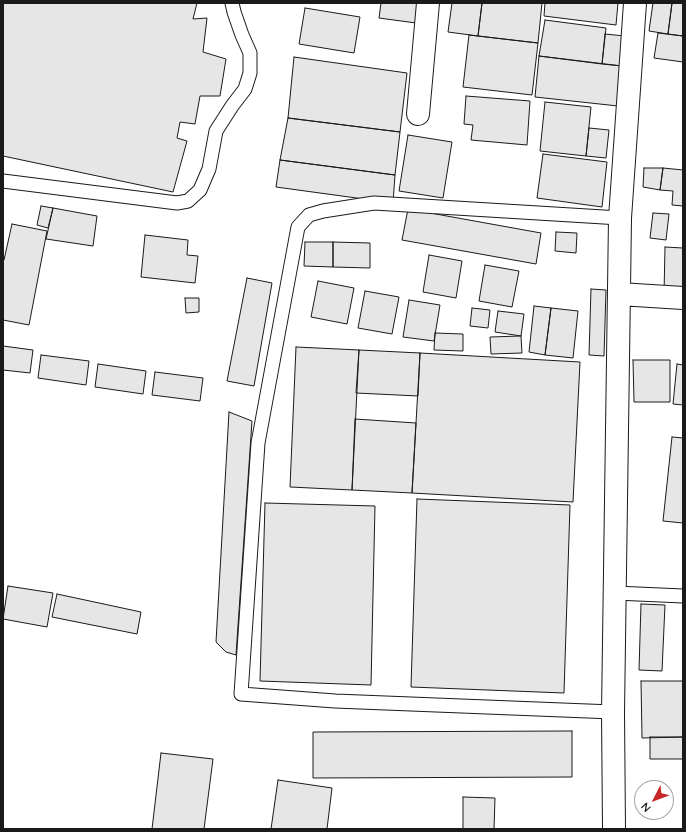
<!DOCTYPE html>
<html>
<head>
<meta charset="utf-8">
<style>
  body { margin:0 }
  #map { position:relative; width:686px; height:832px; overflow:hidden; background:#fff; font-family:Quicksand,sans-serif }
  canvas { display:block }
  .frame { position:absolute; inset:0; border:4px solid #1a1a1a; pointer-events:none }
  .north { position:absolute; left:634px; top:780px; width:40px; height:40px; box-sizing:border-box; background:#fff; border:1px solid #a3a3a3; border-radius:50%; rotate:228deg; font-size:11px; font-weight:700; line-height:16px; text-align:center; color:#1a1a1a }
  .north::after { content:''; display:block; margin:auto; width:14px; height:18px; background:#c62828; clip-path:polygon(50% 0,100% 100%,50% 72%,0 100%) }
</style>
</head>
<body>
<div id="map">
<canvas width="686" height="832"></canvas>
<div class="frame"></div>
<div class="north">N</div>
</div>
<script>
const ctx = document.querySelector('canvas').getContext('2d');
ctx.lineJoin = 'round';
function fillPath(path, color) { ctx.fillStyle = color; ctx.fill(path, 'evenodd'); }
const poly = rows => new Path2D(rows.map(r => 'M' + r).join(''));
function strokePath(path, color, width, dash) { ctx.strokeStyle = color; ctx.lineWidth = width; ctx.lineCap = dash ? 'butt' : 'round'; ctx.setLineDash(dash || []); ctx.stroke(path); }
const building = poly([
  [3,3,197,3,193,19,207,18,203,52,226,59,220,96,200,96,195,124,180,122,177,138,187,141,173,192,3,156,3,3],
  [381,3,418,3,416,23,379,18,381,3],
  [452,3,482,3,478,36,448,32,452,3],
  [482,3,542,3,538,43,478,36,482,3],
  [545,3,618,3,616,25,544,16,545,3],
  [653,3,672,3,668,34,649,31,653,3],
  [672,3,683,3,683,36,668,34,672,3],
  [305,8,360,17,354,53,299,44,305,8],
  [545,20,606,28,602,64,539,56,545,20],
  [658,33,683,36,683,62,654,58,658,33],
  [605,34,625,36,622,66,602,64,605,34],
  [469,35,538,43,532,95,463,87,469,35],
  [539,56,622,66,618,106,535,97,539,56],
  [294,57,407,73,400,132,288,118,294,57],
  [466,96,530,101,527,145,471,140,473,125,464,124,466,96],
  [545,102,591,107,586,156,540,151,545,102],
  [288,118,400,132,395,175,280,160,288,118],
  [589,128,609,130,606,158,586,156,589,128],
  [408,135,452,142,443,198,399,191,408,135],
  [543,154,607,162,602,207,537,198,543,154],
  [280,160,395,175,393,203,276,187,280,160],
  [644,168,663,168,660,190,643,187,644,168],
  [663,168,683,170,683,206,672,205,673,191,660,190,663,168],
  [41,206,53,208,48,228,37,225,41,206],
  [53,208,97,216,93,246,46,239,53,208],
  [408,209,541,233,536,264,402,240,408,209],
  [653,213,669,214,666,240,650,238,653,213],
  [12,224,47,231,29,325,3,320,3,260,4,260,12,224],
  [556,232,577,233,576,253,555,251,556,232],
  [145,235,188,240,187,255,198,256,195,283,141,277,145,235],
  [305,242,333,242,333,267,304,266,305,242],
  [333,242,370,243,370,268,333,267,333,242],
  [665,247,683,248,683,295,664,294,665,247],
  [429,255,462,261,456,298,423,292,429,255],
  [485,265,519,271,512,307,479,301,485,265],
  [247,278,272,283,254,386,227,381,247,278],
  [318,281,354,288,347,324,311,317,318,281],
  [591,289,606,290,604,356,589,355,591,289],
  [365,291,399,297,392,334,358,328,365,291],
  [185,298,199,298,199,312,186,313,185,298],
  [409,300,440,305,434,341,403,337,409,300],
  [534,306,551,308,545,355,529,352,534,306],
  [472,308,490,310,488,328,470,326,472,308],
  [551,308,578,311,573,358,545,355,551,308],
  [498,311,524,314,521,336,495,332,498,311],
  [435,333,463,334,463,351,434,350,435,333],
  [521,336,522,353,491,354,490,337,521,336],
  [3,346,33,350,30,373,3,370,3,346],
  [296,347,359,350,352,490,290,487,296,347],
  [359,350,420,353,418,396,356,393,359,350],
  [420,353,580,362,573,502,412,493,420,353],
  [41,355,89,361,86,385,38,378,41,355],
  [633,360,670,360,670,402,634,402,633,360],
  [98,364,146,371,143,394,95,387,98,364],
  [677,364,683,365,683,405,673,404,677,364],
  [155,372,203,378,200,401,152,395,155,372],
  [229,412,252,421,236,655,226,652,216,642,229,412],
  [355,419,416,423,412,493,352,490,355,419],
  [672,437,683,438,683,523,663,521,672,437],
  [417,499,570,505,564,693,411,687,417,499],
  [265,503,375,506,371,685,260,681,265,503],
  [8,586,53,593,47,627,3,619,8,586],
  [57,594,141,612,137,634,52,617,57,594],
  [641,604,665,605,662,671,639,670,641,604],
  [641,681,683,681,683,737,642,738,641,681],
  [572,731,572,777,313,778,313,732,572,731],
  [650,737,683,737,683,759,650,759,650,737],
  [161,753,213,759,204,829,152,829,161,753],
  [278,780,332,788,327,829,271,829,278,780],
  [463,797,495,798,494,829,463,829,463,797]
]);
fillPath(building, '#e6e6e6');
strokePath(building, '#1a1a1a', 1);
const service = poly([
  [3,181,177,203,188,201,200,190,209,169,216,131,232,106,245,89,250,73,250,53,242,35,234,12,232,3],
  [615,593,683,596],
  [613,712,335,701,241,694,258,443,298,227,309,215,323,211,374,203,620,218]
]);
const minor = poly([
  [418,114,428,3],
  [619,294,683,298],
  [614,829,613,712,620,218,635,3]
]);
strokePath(service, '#1a1a1a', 15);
strokePath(minor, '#1a1a1a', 24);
strokePath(service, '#fff', 13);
strokePath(minor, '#fff', 22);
</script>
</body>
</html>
